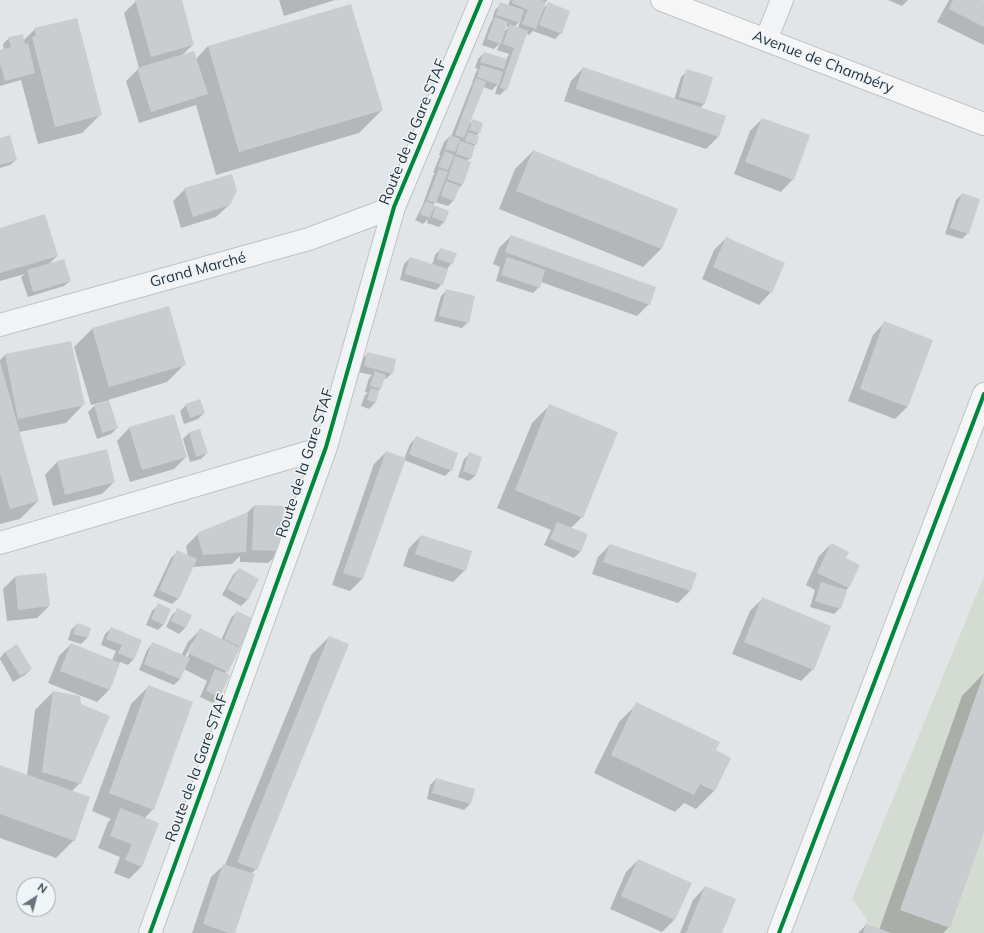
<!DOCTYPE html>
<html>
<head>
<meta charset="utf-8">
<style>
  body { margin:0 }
  #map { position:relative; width:984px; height:933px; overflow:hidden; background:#e2e5e7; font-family:Mulish,sans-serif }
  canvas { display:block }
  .north { position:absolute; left:16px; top:877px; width:40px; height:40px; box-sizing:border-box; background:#eff4f7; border:1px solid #9fa8ae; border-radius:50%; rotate:36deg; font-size:11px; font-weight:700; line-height:16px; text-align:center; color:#283641 }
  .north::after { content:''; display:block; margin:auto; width:14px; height:18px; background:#69737b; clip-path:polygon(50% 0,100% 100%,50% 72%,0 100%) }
</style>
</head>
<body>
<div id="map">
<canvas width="984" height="933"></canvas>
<div class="north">N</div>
</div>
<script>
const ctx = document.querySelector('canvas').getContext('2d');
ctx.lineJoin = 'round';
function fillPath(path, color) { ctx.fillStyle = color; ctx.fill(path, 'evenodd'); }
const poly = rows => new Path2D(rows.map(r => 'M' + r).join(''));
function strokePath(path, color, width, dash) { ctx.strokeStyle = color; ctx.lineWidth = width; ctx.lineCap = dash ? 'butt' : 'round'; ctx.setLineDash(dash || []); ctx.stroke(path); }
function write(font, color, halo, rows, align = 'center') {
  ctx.font = font + ' Mulish,sans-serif'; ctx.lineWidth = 3; ctx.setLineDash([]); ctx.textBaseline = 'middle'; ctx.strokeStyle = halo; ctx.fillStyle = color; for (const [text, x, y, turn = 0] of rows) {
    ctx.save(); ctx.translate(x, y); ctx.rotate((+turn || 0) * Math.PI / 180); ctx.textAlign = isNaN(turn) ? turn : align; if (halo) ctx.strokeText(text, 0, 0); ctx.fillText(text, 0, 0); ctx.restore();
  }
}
fillPath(poly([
  [984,576,984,933,862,933,867,919,852,899]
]), '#d4dbd2');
fillPath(poly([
  [139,0,181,0,193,45,182,55,196,59,208,46,382,110,359,133,216,175,196,105,139,123,126,81,139,68,124,13,136,1],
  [279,0,335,0,284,16],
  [510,0,547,0,542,9,548,4,561,33,555,39,533,31,529,35,526,33,506,89,500,95,495,94,498,84,492,90,483,87,468,125,473,120,482,123,479,133,476,136,476,144,473,147,470,158,467,161,462,185,457,190,454,200,448,206,435,202,432,206,448,211,445,221,439,227,427,223,428,219,423,224,415,220,422,207,433,176,435,173,433,173,439,158,441,155,439,155,444,142,450,136,451,137,471,86,473,83,472,83,476,72,478,69,475,68,478,59,484,53,506,60,509,54,497,50,500,43,494,49,482,45,490,24,492,21,495,10,501,4,508,6],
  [520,21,518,28,514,27],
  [506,26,509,27,504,32],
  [888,0,908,0,902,6],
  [949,0,979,0,984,2,984,45,937,22],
  [35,29,100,115,82,133,38,144,21,80,0,86,0,51,4,50,3,44,9,38,24,40],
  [583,68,674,100,681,77,687,71,704,104,700,108,718,137,706,149,564,101,571,81],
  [762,119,793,179,781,192,734,174,750,131],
  [0,139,16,160,10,165,0,168],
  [533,151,677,209,661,249,643,267,499,209,515,169],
  [185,189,229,205,216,217,181,228,173,201],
  [962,194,968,233,962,239,945,234,956,200],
  [0,229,57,256,48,265,70,281,64,286,28,297,21,277,25,274,0,281],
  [511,236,649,304,637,316,541,282,539,287,533,293,496,281,500,267,493,264,499,248],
  [726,238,771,292,759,305,702,279,714,250],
  [441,249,452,263,447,269,442,284,436,290,400,280,404,264,410,258,432,265,435,255],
  [447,290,468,322,462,328,434,321,441,296],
  [168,307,185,364,167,382,108,400,117,428,111,434,97,439,88,412,94,406,106,402,106,401,91,405,74,347,92,329],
  [885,322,907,407,895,419,848,401,873,335],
  [71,342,83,405,66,423,19,432,38,501,20,519,0,524,0,360,5,355],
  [368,353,392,373,386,379,383,378,380,389,377,392,378,392,375,403,369,409,361,406,365,395,368,393,365,392,369,378,372,375,358,372,362,359],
  [186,405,204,413,198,419,184,424,180,411],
  [550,405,582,517,571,528,587,535,580,552,574,558,544,545,551,530,497,508,532,423],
  [174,415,186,457,174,469,130,482,117,441,129,428],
  [199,430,207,453,201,459,190,462,183,439,189,433],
  [416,438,451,470,445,476,404,460,362,579,350,591,332,585,374,464,386,452,404,459,410,444],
  [106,450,114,482,102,494,53,506,45,475,57,462],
  [470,453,475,476,469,481,458,477,464,459],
  [254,506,281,551,268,563,240,562,240,556,232,564,192,567,178,599,172,604,153,596,171,558,177,552,188,557,186,546,198,534,246,514],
  [421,536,465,570,453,582,403,566,409,548],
  [831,544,845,559,848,588,846,590,840,608,834,614,810,607,815,590,806,585,819,556],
  [610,545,690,591,678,603,592,574,598,557],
  [239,569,257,580,247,600,241,606,222,595,233,575],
  [46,574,49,606,37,618,7,621,3,589,15,577],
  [762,599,813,669,801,681,732,654,750,611],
  [158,605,164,624,158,630,146,625,152,611],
  [178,609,191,615,185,628,179,634,166,627,172,615],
  [237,612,240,646,225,674,219,697,213,703,200,697,207,681,184,669,180,679,174,685,139,670,147,650,152,644,181,656,188,642,200,630,221,640,231,618],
  [192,643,194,643,187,658,185,657],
  [77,624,90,628,87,638,81,644,68,640,71,630],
  [111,628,134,659,128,665,120,662,109,690,97,702,48,683,59,656,71,644,112,660,116,651,101,645,105,634],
  [329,637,256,869,251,874,234,933,192,933,211,877,224,865,225,865,311,655],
  [5,652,31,669,25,675,13,682,0,659,0,658],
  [984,673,984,829,949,927,943,933,858,933,866,925,879,930,962,696],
  [149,686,153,809,144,819,141,867,129,879,114,873,120,857,98,848,108,822,111,819,92,811,131,704],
  [53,692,80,783,71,792,74,840,56,858,0,838,0,766,27,776,35,710],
  [637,704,714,751,729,758,714,791,696,809,684,803,675,812,594,773,619,722],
  [436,779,470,804,464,810,427,799,430,785],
  [638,860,675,919,662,932,610,909,626,872],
  [705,887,721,933,680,933,693,900]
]), '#0003');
fillPath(poly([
  [135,0,182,0,194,45,151,57],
  [513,0,541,0,546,2,536,29,522,24,528,10,512,3],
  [953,0,982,0,984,1,984,27,949,9],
  [500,2,524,10,520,23,496,15],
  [548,2,570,11,562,34,539,25],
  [351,4,383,110,239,152,208,46],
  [495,17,508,22,501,44,487,39],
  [77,18,102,115,55,127,32,37,36,36,34,28],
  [510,24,528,31,507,90,500,88,514,48,503,44],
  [23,34,25,44,28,43,35,73,5,81,0,63,0,50,11,47,8,37],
  [194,51,208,94,151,112,137,68],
  [484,52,507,59,504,69,480,62],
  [481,65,503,72,499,85,477,77],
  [583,67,726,116,719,137,576,89],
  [686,69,713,77,705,104,679,97],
  [476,78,486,82,464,138,455,135],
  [762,118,810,135,794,180,745,162],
  [473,119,483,123,480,133,469,130],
  [468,132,479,136,477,145,465,141],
  [10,135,17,160,0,165,0,138],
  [450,135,460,139,455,152,445,149],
  [460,141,475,146,471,159,456,154],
  [533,150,678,209,662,249,516,191],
  [445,151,454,155,448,170,438,167],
  [455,156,471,162,463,185,447,179],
  [439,169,448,172,436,203,427,200],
  [232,174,237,191,230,205,193,217,184,188],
  [446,181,460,186,454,201,441,196],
  [962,193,980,199,969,234,950,228],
  [426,201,435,205,430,218,420,214],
  [436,206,449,211,445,222,432,217],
  [45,214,58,256,0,273,0,228],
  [511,235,656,287,650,305,505,252],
  [726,237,785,263,772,293,713,267],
  [440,248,457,253,453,264,437,259],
  [410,257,448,269,443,285,405,274],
  [507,257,545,270,540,288,501,275],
  [64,259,71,281,33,292,27,270],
  [446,289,475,296,469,323,439,316],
  [169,306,186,365,109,387,92,328],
  [884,321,933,340,908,407,860,389],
  [71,341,85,405,18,419,5,354],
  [367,352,396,359,393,374,364,366],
  [0,362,39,501,10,509,0,473],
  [375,371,386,375,381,389,370,386],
  [371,388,379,391,376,403,367,400],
  [200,399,205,413,190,418,185,404],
  [109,400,118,428,102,433,94,405],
  [549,404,618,432,583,518,515,490],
  [174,414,187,457,142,470,129,427],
  [200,429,208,453,196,457,189,432],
  [416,436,458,453,452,471,409,454],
  [107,449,115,482,65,495,57,461],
  [386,451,406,458,363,579,343,573],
  [469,452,482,457,476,476,463,471],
  [254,505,284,506,282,551,252,550],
  [248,512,246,552,203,555,197,533],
  [557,522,588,534,581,552,550,539],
  [421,535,472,551,466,571,415,554],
  [831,543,849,552,846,558,860,565,849,588,817,573],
  [610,544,697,573,691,591,603,562],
  [177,550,197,559,179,599,159,590],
  [239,568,259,579,248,600,227,589],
  [46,573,50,606,18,610,15,576],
  [821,582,847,590,841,609,815,601],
  [762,597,831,626,814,670,744,642],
  [158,603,171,609,164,625,151,619],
  [177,608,192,615,186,628,171,621],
  [237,611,254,619,241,647,224,639],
  [77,623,91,628,88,638,73,634],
  [111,627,142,640,134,660,118,653,122,645,106,639],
  [200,628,240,648,228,672,188,653],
  [329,636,349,644,257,870,237,862],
  [152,642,190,658,180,679,144,664],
  [71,643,120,663,110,690,60,671],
  [17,644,32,669,20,676,5,652],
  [215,669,230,675,220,697,206,691],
  [984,673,984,832,950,928,900,910],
  [148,685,193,702,154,810,109,793],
  [53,691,80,696,81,704,110,716,81,784,42,772],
  [636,702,720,742,716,750,731,758,715,791,700,784,694,795,611,755],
  [0,765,90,797,75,841,0,814],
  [436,778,475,789,471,804,432,793],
  [120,808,159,823,142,867,125,860,132,844,110,836],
  [638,859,692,883,675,920,621,896],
  [223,864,255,874,235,933,228,933,203,924],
  [705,886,736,899,722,933,686,933],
  [866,924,891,933,863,933]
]), '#cacdcf');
const street = poly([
  [766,40,782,0],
  [0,325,309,239,394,207],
  [0,543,326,447],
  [150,933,326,447,394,207,481,0]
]);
const secondary = poly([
  [662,0,984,124],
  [779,933,984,394]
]);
strokePath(street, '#c0c3c5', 24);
strokePath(secondary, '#c0c3c5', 24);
strokePath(street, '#f1f3f4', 22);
strokePath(secondary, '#f6f6f6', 22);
strokePath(poly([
  [150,933,326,447,394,207,481,0],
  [779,933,984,394]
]), '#00873e', 4);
write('15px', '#283641', '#eff4f7', [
  ["Avenue de Chambéry",823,62,21],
  ["Route de la Gare STAF",413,132,-68],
  ["Grand Marché",198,270,-15],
  ["Route de la Gare STAF",305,463,-72],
  ["Route de la Gare STAF",197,768,-70]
]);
</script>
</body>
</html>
